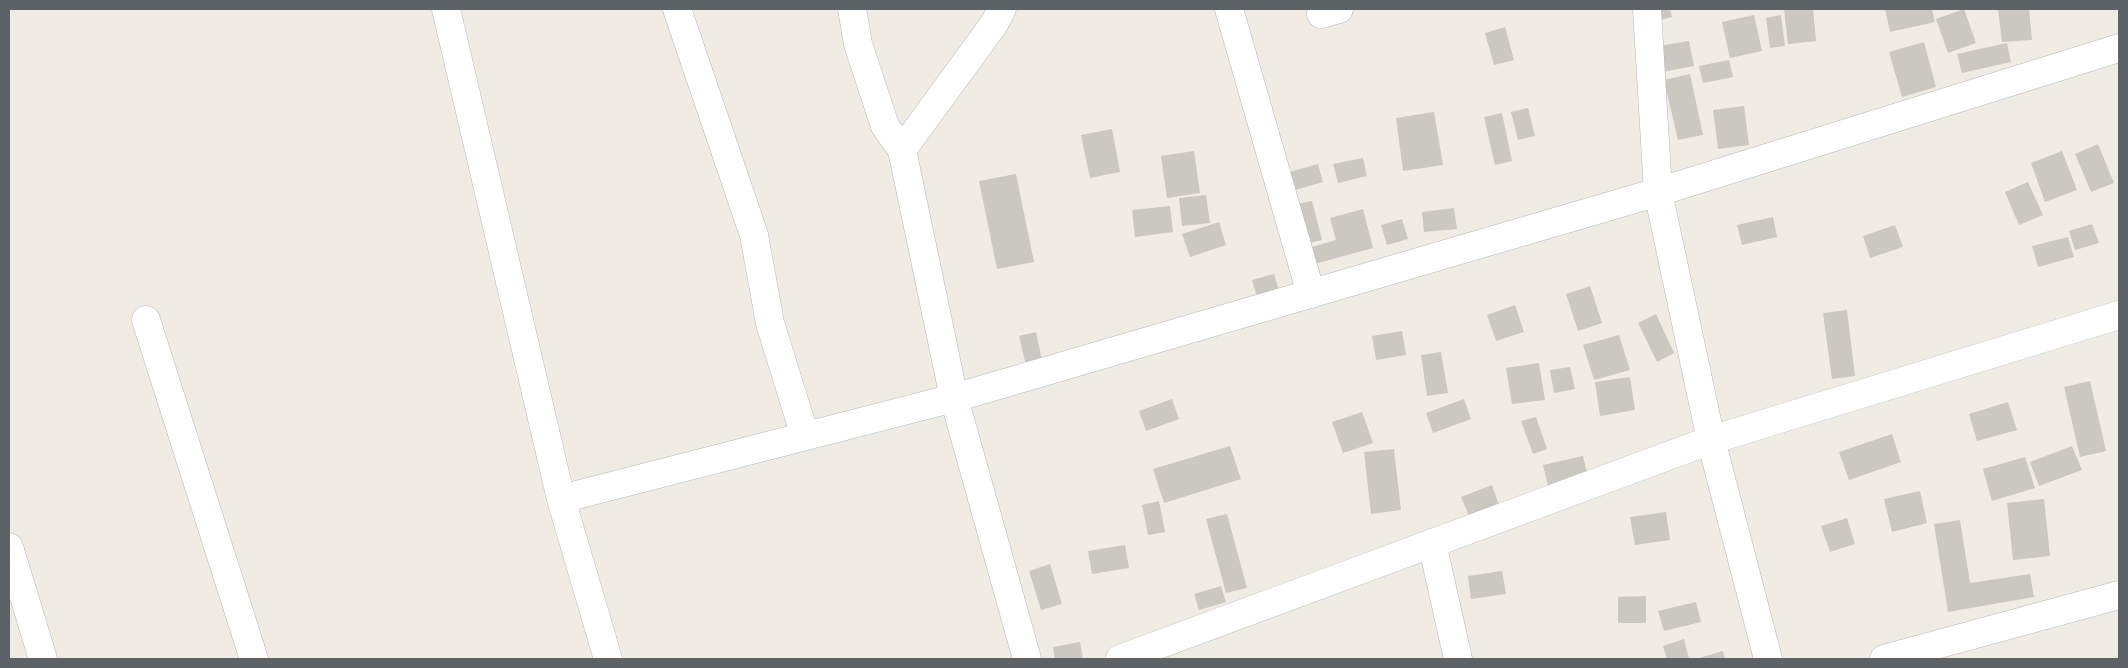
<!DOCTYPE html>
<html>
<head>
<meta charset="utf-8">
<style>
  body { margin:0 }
  #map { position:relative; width:2128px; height:668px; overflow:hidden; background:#f0ece4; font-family:Raleway,sans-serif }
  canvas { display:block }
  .frame { position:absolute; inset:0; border:10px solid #5c6266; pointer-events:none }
</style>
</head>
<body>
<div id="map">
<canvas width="2128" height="668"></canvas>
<div class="frame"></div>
</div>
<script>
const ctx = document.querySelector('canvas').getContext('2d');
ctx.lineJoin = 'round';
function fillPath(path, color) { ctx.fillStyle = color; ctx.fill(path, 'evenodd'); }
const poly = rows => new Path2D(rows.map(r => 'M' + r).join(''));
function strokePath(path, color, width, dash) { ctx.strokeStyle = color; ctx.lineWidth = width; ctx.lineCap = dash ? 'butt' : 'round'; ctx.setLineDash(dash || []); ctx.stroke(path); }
fillPath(poly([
  [1646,9,1670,9,1672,17,1649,23],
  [1784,9,1813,9,1816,41,1788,44],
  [1885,9,1932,9,1935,22,1890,32],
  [1964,9,1976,43,1948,53,1936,19],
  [1998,9,2029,9,2032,40,2002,42],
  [1754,15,1762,51,1730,58,1722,22],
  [1781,15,1785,46,1770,48,1766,18],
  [1505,27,1514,60,1494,65,1485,33],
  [1689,41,1694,66,1662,72,1658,46],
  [1924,42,1936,87,1902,97,1889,52],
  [2007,43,2011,62,1962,73,1957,54],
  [1729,60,1733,77,1703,83,1699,66],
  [1690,74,1703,135,1678,140,1664,80],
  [1744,106,1749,145,1718,149,1713,110],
  [1528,108,1535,136,1518,140,1511,112],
  [1434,112,1443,165,1403,171,1396,118],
  [1502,113,1512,161,1495,165,1484,117],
  [1112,129,1120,172,1090,178,1081,135],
  [2098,144,2114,183,2091,192,2075,154],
  [1194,151,1200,193,1167,198,1161,156],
  [2062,151,2077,190,2045,202,2031,163],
  [1363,158,1367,176,1338,183,1333,164],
  [1318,164,1323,182,1291,191,1286,173],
  [1016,174,1034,262,997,269,979,181],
  [2028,182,2043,215,2019,225,2005,192],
  [1206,195,1210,223,1182,226,1179,198],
  [1312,201,1322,240,1301,245,1291,205],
  [1170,206,1173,232,1135,237,1132,210],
  [1454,208,1457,229,1424,232,1422,212],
  [1363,209,1373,248,1307,266,1302,250,1336,240,1330,218],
  [1773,217,1777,237,1742,245,1737,225],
  [1402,219,1408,239,1387,245,1381,225],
  [1219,222,1226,245,1190,257,1182,234],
  [2092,224,2099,243,2075,250,2069,231],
  [1895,225,1903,247,1870,258,1863,236],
  [2068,237,2074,257,2038,267,2032,246],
  [1274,274,1279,290,1257,297,1252,280],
  [1590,286,1602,323,1578,331,1566,294],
  [1515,305,1524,332,1496,341,1487,315],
  [1847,310,1855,376,1832,379,1823,313],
  [1656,314,1674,353,1657,362,1638,323],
  [1402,331,1406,355,1376,360,1372,336],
  [1036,332,1043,366,1027,370,1019,336],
  [1619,335,1630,370,1594,380,1583,345],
  [1441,352,1448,393,1427,396,1421,355],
  [1539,363,1545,400,1512,404,1506,368],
  [1570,367,1575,389,1554,393,1550,370],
  [1630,377,1635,410,1600,416,1595,382],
  [2090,381,2106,451,2080,457,2064,387],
  [1172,399,1179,419,1146,431,1139,411],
  [1464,399,1471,419,1433,433,1426,413],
  [2008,402,2017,430,1977,441,1969,414],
  [1362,412,1373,443,1343,453,1332,422],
  [1536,417,1547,449,1533,454,1521,421],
  [1892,434,1901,462,1849,480,1839,452],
  [1230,446,1241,479,1164,503,1153,469],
  [2072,446,2082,470,2039,486,2030,462],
  [1394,449,1401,510,1371,514,1364,452],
  [1583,456,1588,477,1548,486,1543,465],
  [2025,457,2035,488,1992,501,1983,469],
  [1492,485,1499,505,1469,516,1461,497],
  [1920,491,1927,523,1892,532,1884,499],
  [2044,499,2050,556,2013,560,2007,503],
  [1159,501,1165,532,1148,535,1142,505],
  [1666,512,1670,540,1635,545,1630,517],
  [1227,514,1247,588,1226,593,1206,519],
  [1847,518,1855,544,1830,552,1821,526],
  [1960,520,1970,583,2030,574,2034,597,1948,612,1934,524],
  [1125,545,1129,568,1092,574,1088,551],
  [1050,564,1062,604,1041,610,1029,571],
  [1502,571,1506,594,1471,599,1468,576],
  [1221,586,1226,602,1199,610,1194,594],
  [1646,596,1646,623,1618,623,1618,597],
  [1696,602,1701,622,1664,631,1658,611],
  [1684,639,1689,659,1667,659,1663,646],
  [1080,642,1083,659,1055,659,1053,647],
  [1723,651,1725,659,1700,659,1699,658]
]), '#cbc7c1');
const minor = poly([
  [446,9,561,499,608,659],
  [677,9,754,235,770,323,805,436],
  [852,9,858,44,885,126,902,150,954,398,1027,659],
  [1229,9,1311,294],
  [1647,9,1658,192,1711,440,1768,659],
  [1321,14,1339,9],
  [902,150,994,24,1002,9],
  [146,320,254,659],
  [561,499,954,398,1658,192,2119,48],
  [1432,543,1458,659],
  [9,547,43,659],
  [1120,659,1711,440,2119,315],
  [1884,659,2119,595]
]);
strokePath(minor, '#b5b8bc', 29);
strokePath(minor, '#fff', 28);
</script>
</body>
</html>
